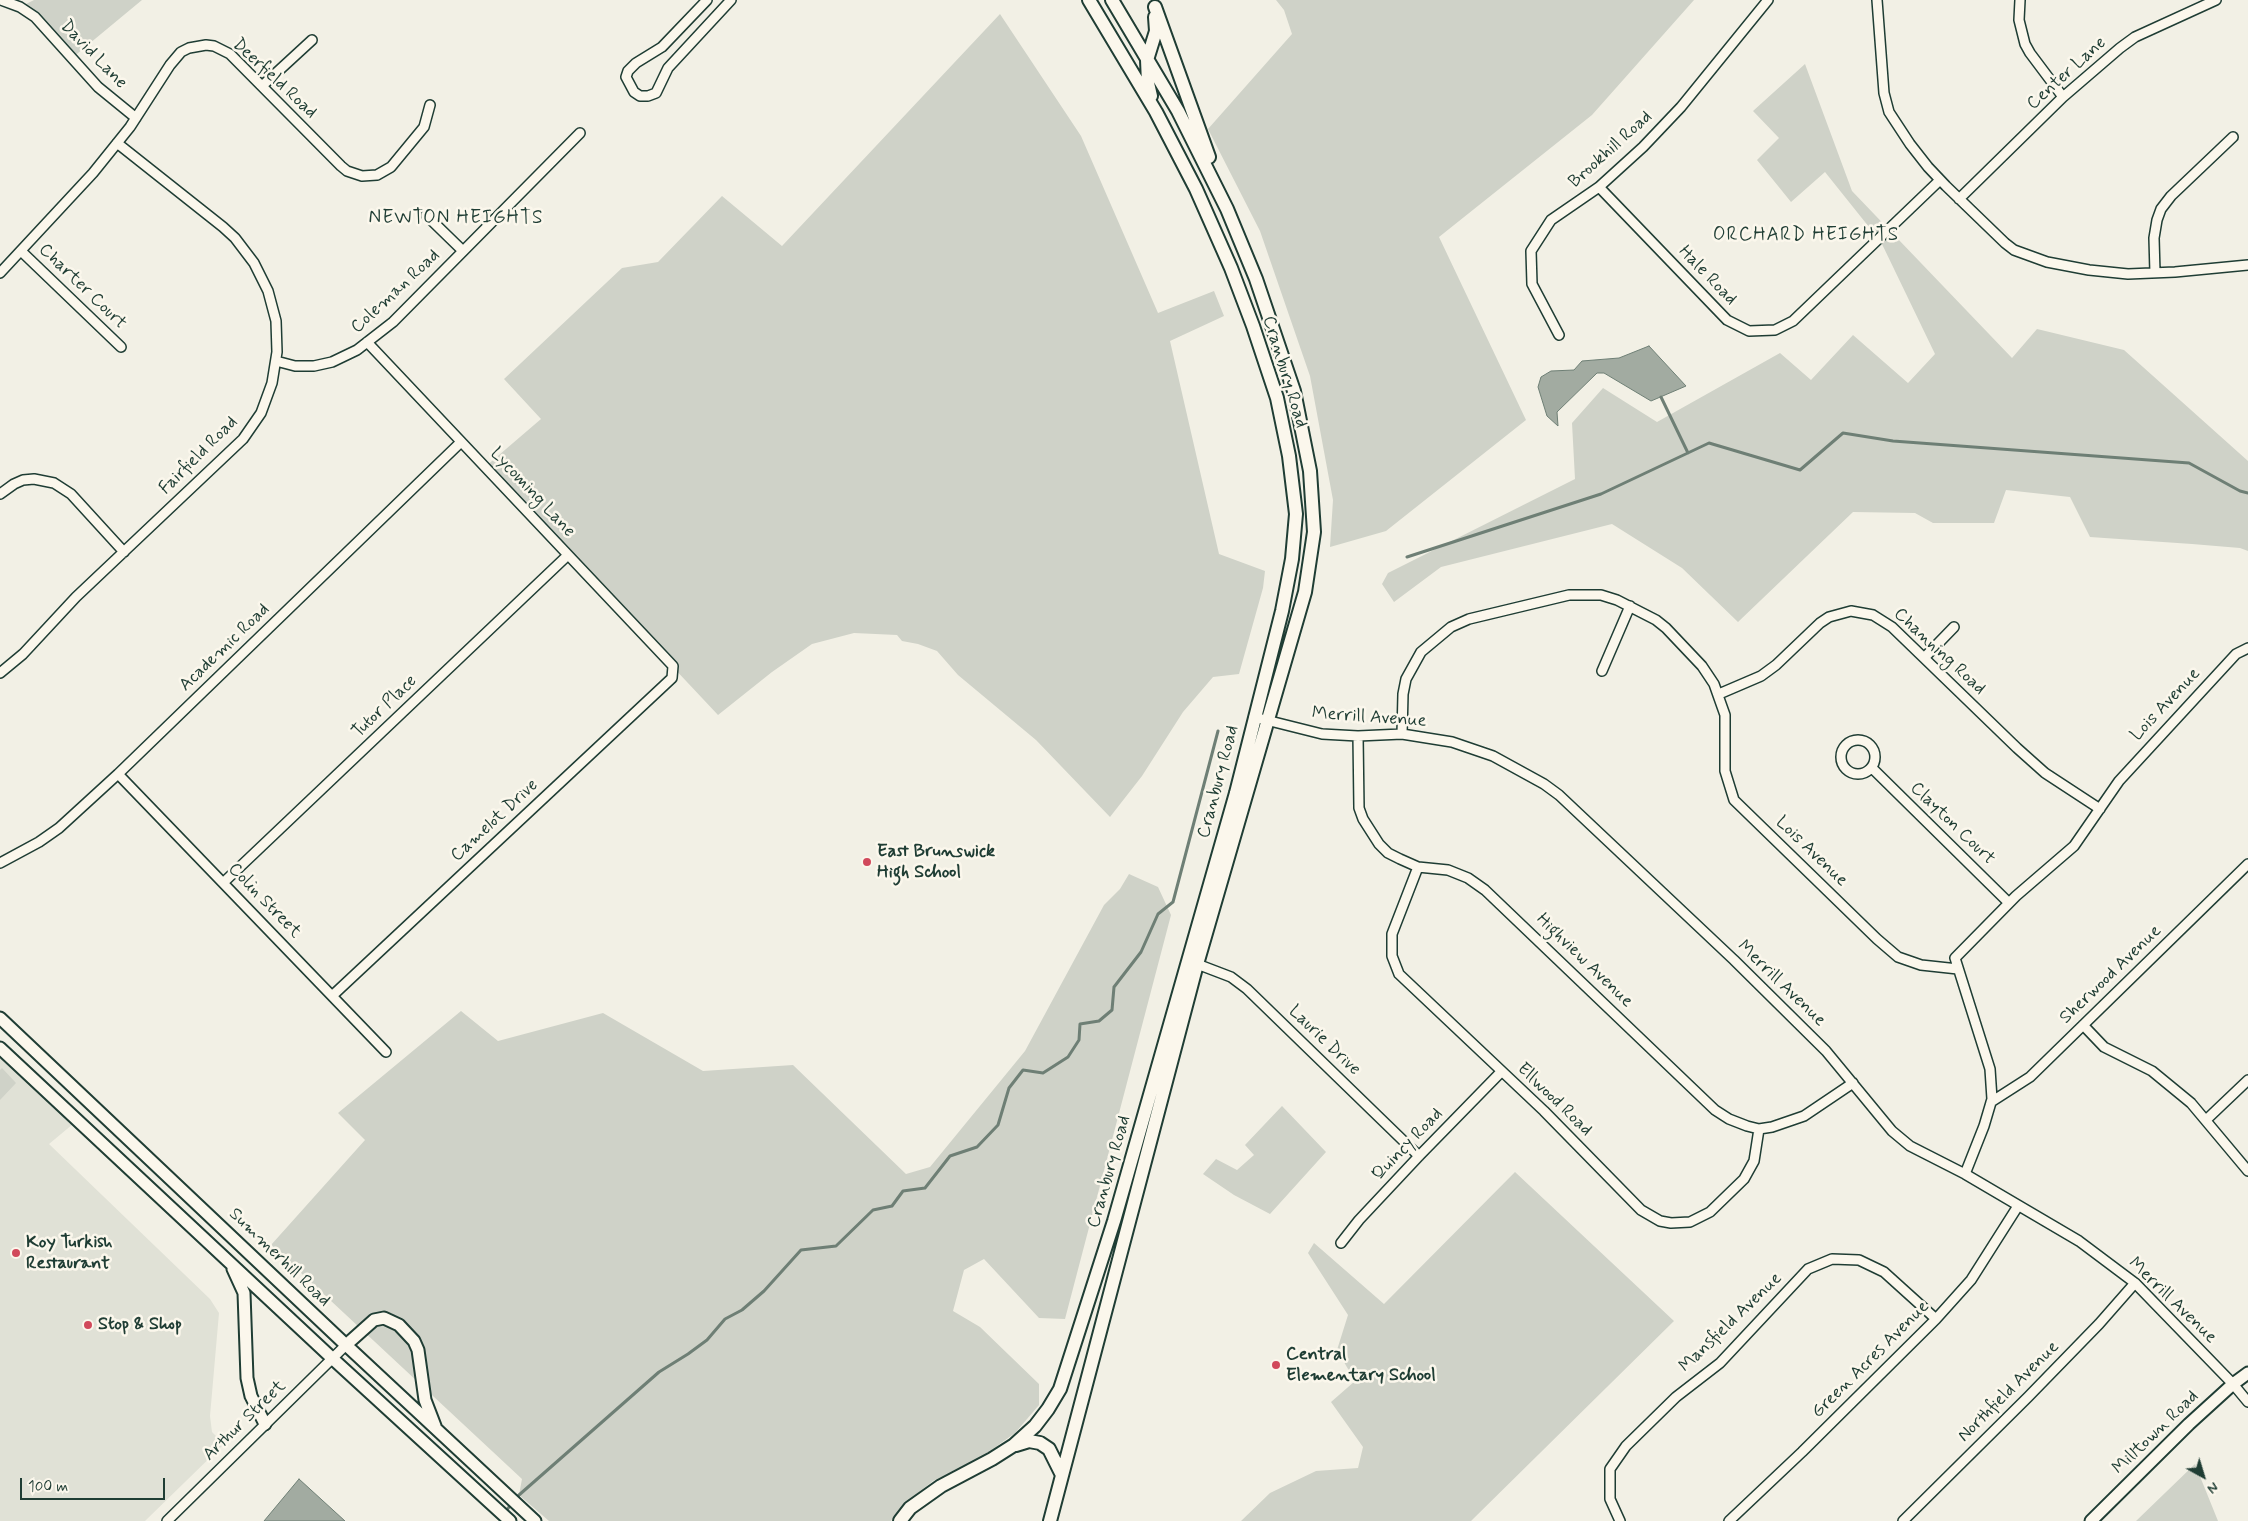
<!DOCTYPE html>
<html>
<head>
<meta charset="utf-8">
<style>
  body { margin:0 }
  #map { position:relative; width:2248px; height:1521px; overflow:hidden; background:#f2f0e5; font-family:Mynerve,sans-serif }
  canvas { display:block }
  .north { position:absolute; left:2178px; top:1451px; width:50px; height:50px; -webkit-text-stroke:4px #fbf7ec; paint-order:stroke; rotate:141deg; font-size:14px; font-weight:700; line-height:20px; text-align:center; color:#1f3d34 }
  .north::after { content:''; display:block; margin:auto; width:18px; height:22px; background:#1f3d34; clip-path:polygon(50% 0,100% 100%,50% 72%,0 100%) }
  .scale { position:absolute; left:20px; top:1478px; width:145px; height:22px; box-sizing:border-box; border:2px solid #1f3d34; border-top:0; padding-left:6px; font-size:15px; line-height:18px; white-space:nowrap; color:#1f3d34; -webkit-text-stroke:4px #fbf7ec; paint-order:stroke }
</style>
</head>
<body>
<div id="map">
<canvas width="2248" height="1521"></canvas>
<div class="north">N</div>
<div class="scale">100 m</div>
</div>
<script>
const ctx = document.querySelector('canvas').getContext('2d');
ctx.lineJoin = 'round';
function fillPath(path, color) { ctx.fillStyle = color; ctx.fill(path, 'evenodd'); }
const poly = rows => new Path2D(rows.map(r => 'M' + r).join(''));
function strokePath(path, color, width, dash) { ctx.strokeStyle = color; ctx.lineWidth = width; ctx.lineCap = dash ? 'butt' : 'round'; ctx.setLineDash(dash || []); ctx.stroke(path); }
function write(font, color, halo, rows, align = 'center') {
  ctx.font = font + ' Mynerve,sans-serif'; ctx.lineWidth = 5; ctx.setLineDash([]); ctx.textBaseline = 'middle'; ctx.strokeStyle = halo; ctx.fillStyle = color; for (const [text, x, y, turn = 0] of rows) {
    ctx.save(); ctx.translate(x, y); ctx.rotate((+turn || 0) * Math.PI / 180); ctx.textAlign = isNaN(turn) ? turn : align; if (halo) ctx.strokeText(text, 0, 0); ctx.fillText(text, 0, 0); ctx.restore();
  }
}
fillPath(poly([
  [0,1055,73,1124,49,1144,210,1299,219,1313,210,1416,212,1432,224,1444,145,1521,0,1521]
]), '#e0e1d6');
fillPath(poly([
  [34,0,142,0,72,58,20,7],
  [1276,0,1694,0,1592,115,1439,237,1526,420,1386,531,1330,547,1333,500,1310,376,1260,231,1208,129,1292,34,1284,10],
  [1000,14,1081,136,1158,313,1214,291,1224,316,1170,341,1219,554,1265,571,1263,588,1239,674,1213,677,1183,712,1142,776,1110,817,1036,740,958,675,937,651,918,644,902,641,897,635,854,633,812,644,772,672,718,715,485,467,541,419,504,379,622,268,658,262,722,196,782,246],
  [1805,64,1852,191,2012,358,2037,329,2124,350,2248,461,2248,551,2240,548,2192,544,2090,537,2070,497,2006,490,1994,523,1933,523,1915,513,1853,512,1738,622,1682,568,1612,524,1441,567,1394,602,1382,584,1388,573,1575,479,1572,423,1603,388,1657,422,1780,353,1811,380,1853,335,1908,383,1935,354,1881,242,1825,172,1791,202,1757,160,1779,138,1753,111],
  [1129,874,1158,887,1171,915,1065,1319,1039,1318,984,1259,964,1270,953,1311,980,1327,1039,1384,1039,1405,1015,1433,983,1456,933,1481,905,1503,891,1521,549,1521,519,1495,522,1479,271,1245,365,1140,338,1113,461,1011,498,1041,603,1013,703,1071,793,1065,906,1174,930,1167,1025,1051,1104,905,1120,889],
  [2,1068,16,1083,0,1100,0,1070],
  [1282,1106,1326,1152,1270,1214,1234,1195,1203,1174,1216,1159,1237,1170,1254,1155,1245,1145],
  [1515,1172,1674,1321,1471,1521,1241,1521,1270,1493,1316,1471,1358,1468,1363,1447,1331,1402,1355,1381,1337,1350,1348,1315,1308,1253,1314,1243,1384,1304],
  [2195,1464,2218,1521,2136,1521]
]), '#cfd2c8');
const water = poly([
  [1649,346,1686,386,1651,401,1604,373,1597,373,1557,412,1558,426,1547,416,1538,387,1541,377,1551,371,1574,370,1582,361,1619,358,1649,346],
  [299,1479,345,1521,264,1521,299,1479]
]);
fillPath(water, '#a2aba1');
strokePath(water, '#6e7f75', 1);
strokePath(poly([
  [1661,397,1688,453],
  [1407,557,1601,494,1709,443,1800,470,1843,433,1893,441,2189,463,2240,491,2248,493],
  [505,1512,519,1495,659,1372,688,1354,707,1340,725,1319,742,1310,764,1291,801,1250,836,1246,873,1210,892,1206,903,1191,925,1188,950,1156,977,1147,998,1125,1009,1088,1023,1070,1043,1073,1068,1057,1079,1040,1080,1024,1099,1021,1112,1010,1114,987,1141,952,1158,914,1173,902,1218,731]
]), '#6e7f75', 3);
const minor = poly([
  [1,0,20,7,35,17,98,87,136,118],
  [707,0,662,47,636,63,628,71,626,77,634,92,640,96,648,96,656,93,668,68,731,0],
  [1877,0,1884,93,1889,112,1910,144,1928,167,1946,186,2005,243,2014,250,2047,262,2089,270,2128,274,2175,272,2248,265],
  [2020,0,2019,20,2025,44,2030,53,2063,97],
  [262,86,312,40],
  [1599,187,1727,320,1749,331,1775,330,1793,321,1940,180],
  [1959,199,2063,97,2120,48,2135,37,2216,0],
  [426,215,463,251],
  [21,251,121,347],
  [0,273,93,173,130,127,170,65,181,52,189,48,206,45,214,46,230,54,341,166,347,171,362,176,377,175,391,167,424,127,430,105],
  [2155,273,2154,238,2157,220,2161,209,2171,196,2233,137],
  [1559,335,1532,284,1531,251,1551,220,1599,187,1643,147,1681,107,1768,0],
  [276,361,295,366,314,366,332,362,357,350,393,322,580,133],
  [0,494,14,484,23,480,34,479,54,483,71,494,124,552],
  [1924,658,1954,627],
  [1602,671,1630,606],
  [0,673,23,654,76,597,243,439,261,413,272,383,277,352,276,321,268,291,254,263,235,238,223,227,117,143],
  [1719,694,1761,676,1776,665,1820,623,1829,617,1851,611,1873,615,1892,627,2017,748,2045,773,2100,809],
  [1254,717,1322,734,1358,736,1402,734,1452,742,1493,756,1544,784,1559,795,1734,960,1826,1051,1892,1131,1910,1146,1965,1174,2079,1241,2135,1283,2233,1384,2248,1402],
  [1402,734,1403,694,1406,679,1421,652,1451,627,1469,619,1569,595,1601,595,1617,600,1656,620,1666,628,1702,666,1714,684,1725,715,1725,771,1734,800,1877,939,1898,957,1921,965,1958,969],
  [1358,736,1359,808,1363,819,1379,844,1388,853,1400,859,1418,867,1448,870,1468,878,1485,890,1715,1110,1729,1119,1747,1126,1759,1129,1772,1127,1804,1116,1853,1083],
  '1841 757a17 17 0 1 1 34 0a17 17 0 1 1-34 0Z',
  [1872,768,2009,903],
  [118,774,386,1052],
  [0,863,39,842,59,828,118,774,461,442],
  [1418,867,1392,934,1392,956,1399,974,1544,1111,1641,1210,1660,1221,1671,1223,1690,1222,1710,1212,1744,1179,1754,1161,1759,1129],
  [224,882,568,555],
  [1197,964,1231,977,1247,989,1419,1156],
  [332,996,672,678,673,666,367,342],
  [2083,1025,2104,1047,2152,1071,2191,1103,2248,1171],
  [1991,1102,2030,1077,2248,864],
  [2206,1120,2248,1080],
  [1965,1174,1984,1126,1992,1099,1990,1069,1955,958,2016,896,2074,846,2119,781,2236,654,2248,648],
  [1341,1243,1359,1220,1419,1156,1501,1072],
  [167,1521,346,1345],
  [1620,1521,1610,1499,1610,1469,1626,1446,1676,1397,1720,1363,1808,1269,1832,1259,1859,1260,1884,1272,1936,1319],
  [1729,1521,1802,1452,1936,1319,1971,1280,2018,1206],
  [1903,1521,2028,1397,2099,1324,2135,1283]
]);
const tertiary = poly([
  [0,1018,346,1345,535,1521],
  [0,1048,333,1359,510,1521],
  [233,1269,244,1293,247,1378,251,1396,265,1424],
  [346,1345,374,1320,384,1318,399,1325,414,1341,418,1350,425,1400,435,1426],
  [2091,1521,2189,1424,2233,1384,2248,1373]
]);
const secondary = poly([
  [1155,7,1209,157],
  [1151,96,1148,83,1147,60,1156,31,1155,17],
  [1016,1445,1029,1441,1040,1443,1049,1449,1062,1475],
  [900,1521,910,1508,941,1486,992,1459,1014,1445,1035,1426,1048,1409,1060,1389,1114,1221,1236,793,1282,611,1292,559,1296,514,1289,456,1277,398,1253,326,1231,268,1196,189,1156,112,1089,0],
  [1050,1521,1197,964,1305,592,1314,532,1310,471,1294,391,1256,279,1227,209,1178,111,1112,0]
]);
strokePath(minor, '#1f3d34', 12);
strokePath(tertiary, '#1f3d34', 15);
strokePath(secondary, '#1f3d34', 16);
strokePath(minor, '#fbf7ec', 9);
strokePath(tertiary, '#fbf7ec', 11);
strokePath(secondary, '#fbf7ec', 12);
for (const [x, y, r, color] of [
  [867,862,5,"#d1495b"],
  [16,1253,5,"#d1495b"],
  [88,1325,5,"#d1495b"],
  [1276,1365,5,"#d1495b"]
]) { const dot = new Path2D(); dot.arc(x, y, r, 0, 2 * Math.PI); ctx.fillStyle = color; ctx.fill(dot); strokePath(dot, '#fbf7ec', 2); }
write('18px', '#1f3d34', '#fbf7ec', [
  ["David Lane",93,55,46],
  ["Center Lane",2067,74,-42],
  ["Deerfield Road",274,79,43],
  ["Brookhill Road",1611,150,-42],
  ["Hale Road",1707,276,46],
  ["Charter Court",82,287,44],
  ["Coleman Road",396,292,-43],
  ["Cranbury Road",1284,372,73],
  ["Fairfield Road",199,456,-45],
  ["Lycoming Lane",532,493,47],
  ["Academic Road",225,648,-44],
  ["Channing Road",1939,652,43],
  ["Lois Avenue",2166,705,-47],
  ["Tutor Place",385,707,-44],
  ["Merrill Avenue",1369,718,4],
  ["Cranbury Road",1219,782,-75],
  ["Camelot Drive",495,821,-43],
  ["Clayton Court",1952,824,44],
  ["Lois Avenue",1811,852,44],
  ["Colin Street",264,901,46],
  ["Highview Avenue",1584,961,44],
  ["Sherwood Avenue",2111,975,-44],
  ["Merrill Avenue",1781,984,44],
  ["Laurie Drive",1324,1041,44],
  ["Ellwood Road",1554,1100,44],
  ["Quincy Road",1408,1145,-46],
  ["Cranbury Road",1110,1172,-74],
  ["Summerhill Road",279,1258,44],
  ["Merrill Avenue",2172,1301,44],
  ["Mansfield Avenue",1731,1323,-44],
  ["Green Acres Avenue",1871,1360,-45],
  ["Northfield Avenue",2009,1392,-45],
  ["Arthur Street",245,1421,-44],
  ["Milltown Road",2156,1433,-44]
]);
write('bold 18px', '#1f3d34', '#fbf7ec', [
  ["East Brunswick",877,852],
  ["High School",877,873],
  ["Koy Turkish",26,1243],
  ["Restaurant",26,1264],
  ["Stop & Shop",98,1325],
  ["Central",1286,1355],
  ["Elementary School",1286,1376]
], 'left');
ctx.letterSpacing = '1px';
write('19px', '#1f3d34', '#fbf7ec', [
  ["NEWTON HEIGHTS",456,219],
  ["ORCHARD HEIGHTS",1806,236]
]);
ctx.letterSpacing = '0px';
</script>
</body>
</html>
